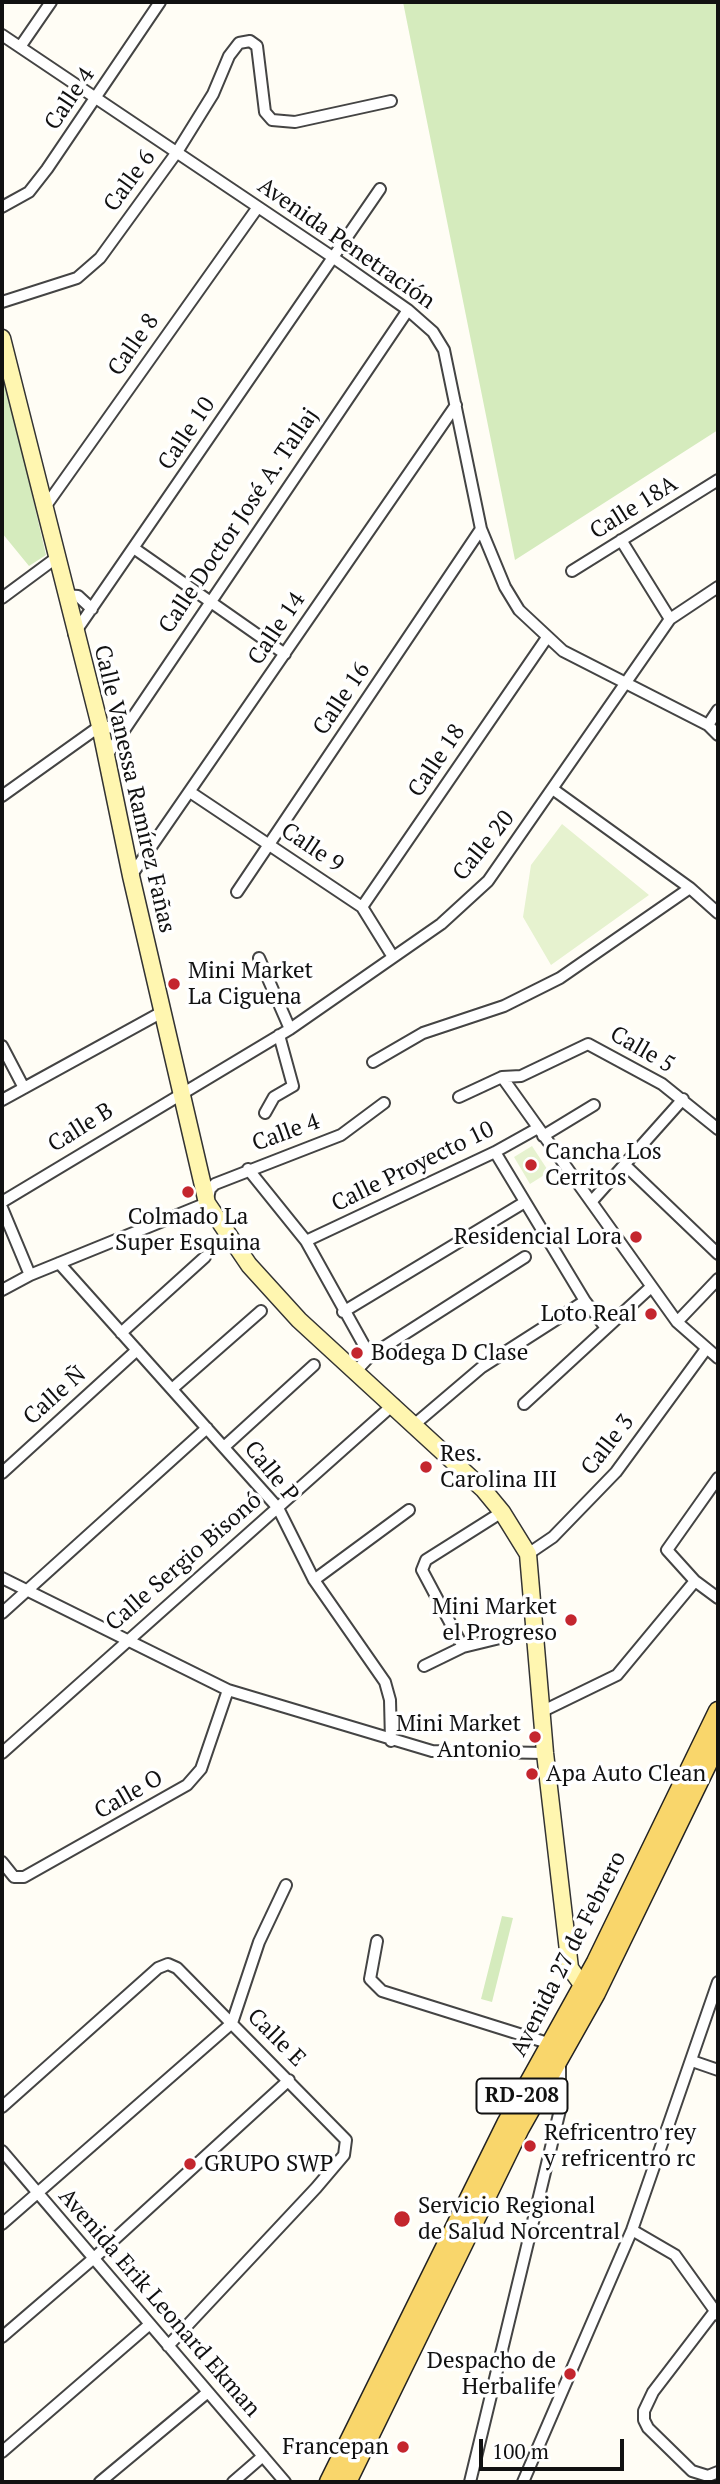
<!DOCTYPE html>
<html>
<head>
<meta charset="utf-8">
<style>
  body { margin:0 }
  #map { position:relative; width:720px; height:2484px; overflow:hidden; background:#fffdf5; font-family:"PT Serif",serif }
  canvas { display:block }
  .frame { position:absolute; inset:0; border:4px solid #111; pointer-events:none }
  .scale { position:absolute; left:479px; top:2439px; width:145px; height:32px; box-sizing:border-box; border:4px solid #111; border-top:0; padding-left:9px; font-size:21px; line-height:24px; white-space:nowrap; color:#111; -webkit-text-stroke:5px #fff; paint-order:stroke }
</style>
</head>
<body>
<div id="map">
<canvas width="720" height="2484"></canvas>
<div class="frame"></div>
<div class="scale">100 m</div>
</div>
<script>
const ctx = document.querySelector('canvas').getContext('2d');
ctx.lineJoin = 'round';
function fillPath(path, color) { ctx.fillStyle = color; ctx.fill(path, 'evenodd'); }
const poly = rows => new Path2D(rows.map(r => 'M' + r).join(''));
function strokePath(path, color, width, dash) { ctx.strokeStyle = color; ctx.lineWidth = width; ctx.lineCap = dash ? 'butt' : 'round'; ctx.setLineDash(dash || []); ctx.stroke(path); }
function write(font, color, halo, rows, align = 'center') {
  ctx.font = font + ' "PT Serif",serif'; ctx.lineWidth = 7; ctx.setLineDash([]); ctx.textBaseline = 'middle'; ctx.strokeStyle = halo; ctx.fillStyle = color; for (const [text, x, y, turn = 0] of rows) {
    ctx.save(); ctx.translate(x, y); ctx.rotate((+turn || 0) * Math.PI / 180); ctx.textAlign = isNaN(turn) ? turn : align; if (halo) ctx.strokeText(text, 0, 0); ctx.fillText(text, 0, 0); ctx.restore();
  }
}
fillPath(poly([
  [403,2,718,2,718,430,515,560],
  [2,366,46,555,29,566,2,533],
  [502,1916,513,1918,492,2002,481,1999]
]), '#d5ebbd');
fillPath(poly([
  [562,824,649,895,551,965,523,917,531,865],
  [532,1146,549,1172,530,1184,514,1157]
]), '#e6f2cf');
const street = poly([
  [2,35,331,256,408,310,433,332,444,350,481,529,505,587,519,610,563,651,708,725,718,735],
  [20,47,51,2],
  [2,207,29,192,47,169,160,2],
  [2,302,77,278,100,258,177,152,213,94,229,56,239,43,250,41,257,46,265,112,272,120,295,122,391,101],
  [45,507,258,207],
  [621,540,670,619],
  [135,549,285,654],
  [572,571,718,480],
  [65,595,78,596,92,609],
  [2,598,56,558],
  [74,634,380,189],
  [708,725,718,710],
  [106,757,408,310],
  [554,790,690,888,718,913],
  [190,792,362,907,393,957],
  [2,796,100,726,122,729],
  [131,876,456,405],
  [237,892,481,529],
  [362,907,546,639],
  [259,958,290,1029],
  [2,1046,24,1088],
  [373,1062,423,1033,504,1006,560,978,690,888],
  [502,1077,677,1322,718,1358],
  [459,1097,502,1077,521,1076,588,1044,662,1084,718,1129],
  [2,1100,164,1011],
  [265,1113,274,1097,293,1086,279,1035],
  [543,1136,594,1105],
  [495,1152,585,1301,606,1328],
  [625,1165,718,1254],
  [248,1169,306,1241,370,1356],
  [592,1201,683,1099],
  [2,1202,290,1029,441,924,488,881,670,619,718,587],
  [2,1208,30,1275],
  [306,1241,495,1152,538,1128],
  [59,1263,278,1508,314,1580,385,1682,390,1700,391,1741],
  [2,1290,30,1275,207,1203,210,1189,215,1184,341,1135,384,1103],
  [343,1312,525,1202],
  [677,1322,718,1279],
  [121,1333,205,1257],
  [356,1371,370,1356,525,1257],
  [172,1389,261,1311],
  [524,1404,651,1287],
  [415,1424,482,1367,585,1301],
  [224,1447,314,1365],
  [2,1473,137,1350],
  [718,1478,667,1550,695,1581,718,1598],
  [502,1512,426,1560,422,1570,463,1647,537,1629],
  [528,1554,553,1537,616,1472,706,1349],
  [2,1578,228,1690,432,1751,545,1753],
  [314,1580,409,1510],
  [2,1613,207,1428],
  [424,1666,463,1647],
  [543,1711,617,1675,695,1581],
  [2,1753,394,1404],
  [2,1862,14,1877,24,1877,187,1785,201,1769,228,1690],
  [377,1941,370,1979,382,1991,551,2044,553,2047],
  [692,2061,718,2070],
  [2,2107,158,1968,168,1964,177,1968,346,2140,344,2155,316,2188,168,2346],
  [2,2151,285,2482],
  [2,2224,232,2023,259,1942,286,1885],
  [632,2230,675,2255,718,2315],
  [715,2311,653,2392,644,2411,644,2420,648,2428,692,2471,708,2476,718,2472],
  [2,2337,94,2258,289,2080],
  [2,2452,150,2324],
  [100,2482,208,2392],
  [233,2482,263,2456],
  [470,2482,560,2110,560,2062],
  [523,2482,632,2230,718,1982]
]);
const secondary = poly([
  [2,338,100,726,131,876,207,1203,249,1265,299,1320,483,1489,502,1512,528,1554,545,1753,570,1968,583,1986,593,1991]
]);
const primary = poly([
  [329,2482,507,2122,596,1962,718,1711],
  [347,2482,520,2128,596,1993,718,1742]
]);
strokePath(street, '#444', 14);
strokePath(secondary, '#333', 19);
strokePath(primary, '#222', 21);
strokePath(street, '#fff', 10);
strokePath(secondary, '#fff6b0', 16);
strokePath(primary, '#f9d66b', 18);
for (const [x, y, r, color] of [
  [174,984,7,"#c4262e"],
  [531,1165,7,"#c4262e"],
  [188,1192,7,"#c4262e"],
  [636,1237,7,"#c4262e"],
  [651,1314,7,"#c4262e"],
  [357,1353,7,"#c4262e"],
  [426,1467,7,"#c4262e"],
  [571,1620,7,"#c4262e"],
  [535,1737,7,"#c4262e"],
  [532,1774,7,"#c4262e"],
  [530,2146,7,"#c4262e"],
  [190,2164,7,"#c4262e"],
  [402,2219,9,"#c4262e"],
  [570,2374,7,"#c4262e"],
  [403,2447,7,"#c4262e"]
]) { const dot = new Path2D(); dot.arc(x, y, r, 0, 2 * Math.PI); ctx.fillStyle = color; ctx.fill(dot); strokePath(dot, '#fff', 2.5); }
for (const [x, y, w] of [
  [522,2096,91]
]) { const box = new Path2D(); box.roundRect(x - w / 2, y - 17.5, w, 35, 5); ctx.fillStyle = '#fff'; ctx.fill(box); strokePath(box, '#111', 2); }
write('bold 21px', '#111', null, [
  ["RD-208",522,2096]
]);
write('23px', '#111', '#fff', [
  ["Calle 4",70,99,-56],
  ["Calle 6",130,181,-54],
  ["Avenida Penetración",346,244,35],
  ["Calle 8",134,345,-55],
  ["Calle 10",187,434,-56],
  ["Calle 18A",634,508,-32],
  ["Calle Doctor José A. Tallaj",239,521,-56],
  ["Calle 14",277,629,-56],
  ["Calle 16",342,699,-56],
  ["Calle 18",437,761,-56],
  ["Calle Vanessa Ramírez Fañas",134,789,77],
  ["Calle 20",484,846,-51],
  ["Calle 9",312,848,34],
  ["Calle 5",642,1050,30],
  ["Calle B",81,1128,-32],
  ["Calle 4",286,1133,-20],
  ["Calle Proyecto 10",413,1167,-26],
  ["Calle Ñ",55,1396,-42],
  ["Calle 3",608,1445,-52],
  ["Calle P",271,1472,51],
  ["Calle Sergio Bisonó",184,1562,-41],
  ["Calle O",129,1795,-30],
  ["Avenida 27 de Febrero",569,1954,-63],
  ["Calle E",276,2038,45],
  ["Avenida Erik Leonard Ekman",159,2303,49]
]);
write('23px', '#111', '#fff', [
  ["Mini Market",188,971],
  ["La Ciguena",188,997],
  ["Cancha Los",545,1152],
  ["Cerritos",545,1178],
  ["Colmado La",188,1217,"center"],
  ["Super Esquina",188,1243,"center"],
  ["Residencial Lora",622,1237,"right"],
  ["Loto Real",637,1314,"right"],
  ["Bodega D Clase",371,1353],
  ["Res.",440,1454],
  ["Carolina III",440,1480],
  ["Mini Market",557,1607,"right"],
  ["el Progreso",557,1633,"right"],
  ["Mini Market",521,1724,"right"],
  ["Antonio",521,1750,"right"],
  ["Apa Auto Clean",546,1774],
  ["Refricentro rey",544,2133],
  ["y refricentro rc",544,2159],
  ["GRUPO SWP",204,2164],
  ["Servicio Regional",418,2206],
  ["de Salud Norcentral",418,2232],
  ["Despacho de",556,2361,"right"],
  ["Herbalife",556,2387,"right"],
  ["Francepan",389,2447,"right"]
], 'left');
</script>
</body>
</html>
